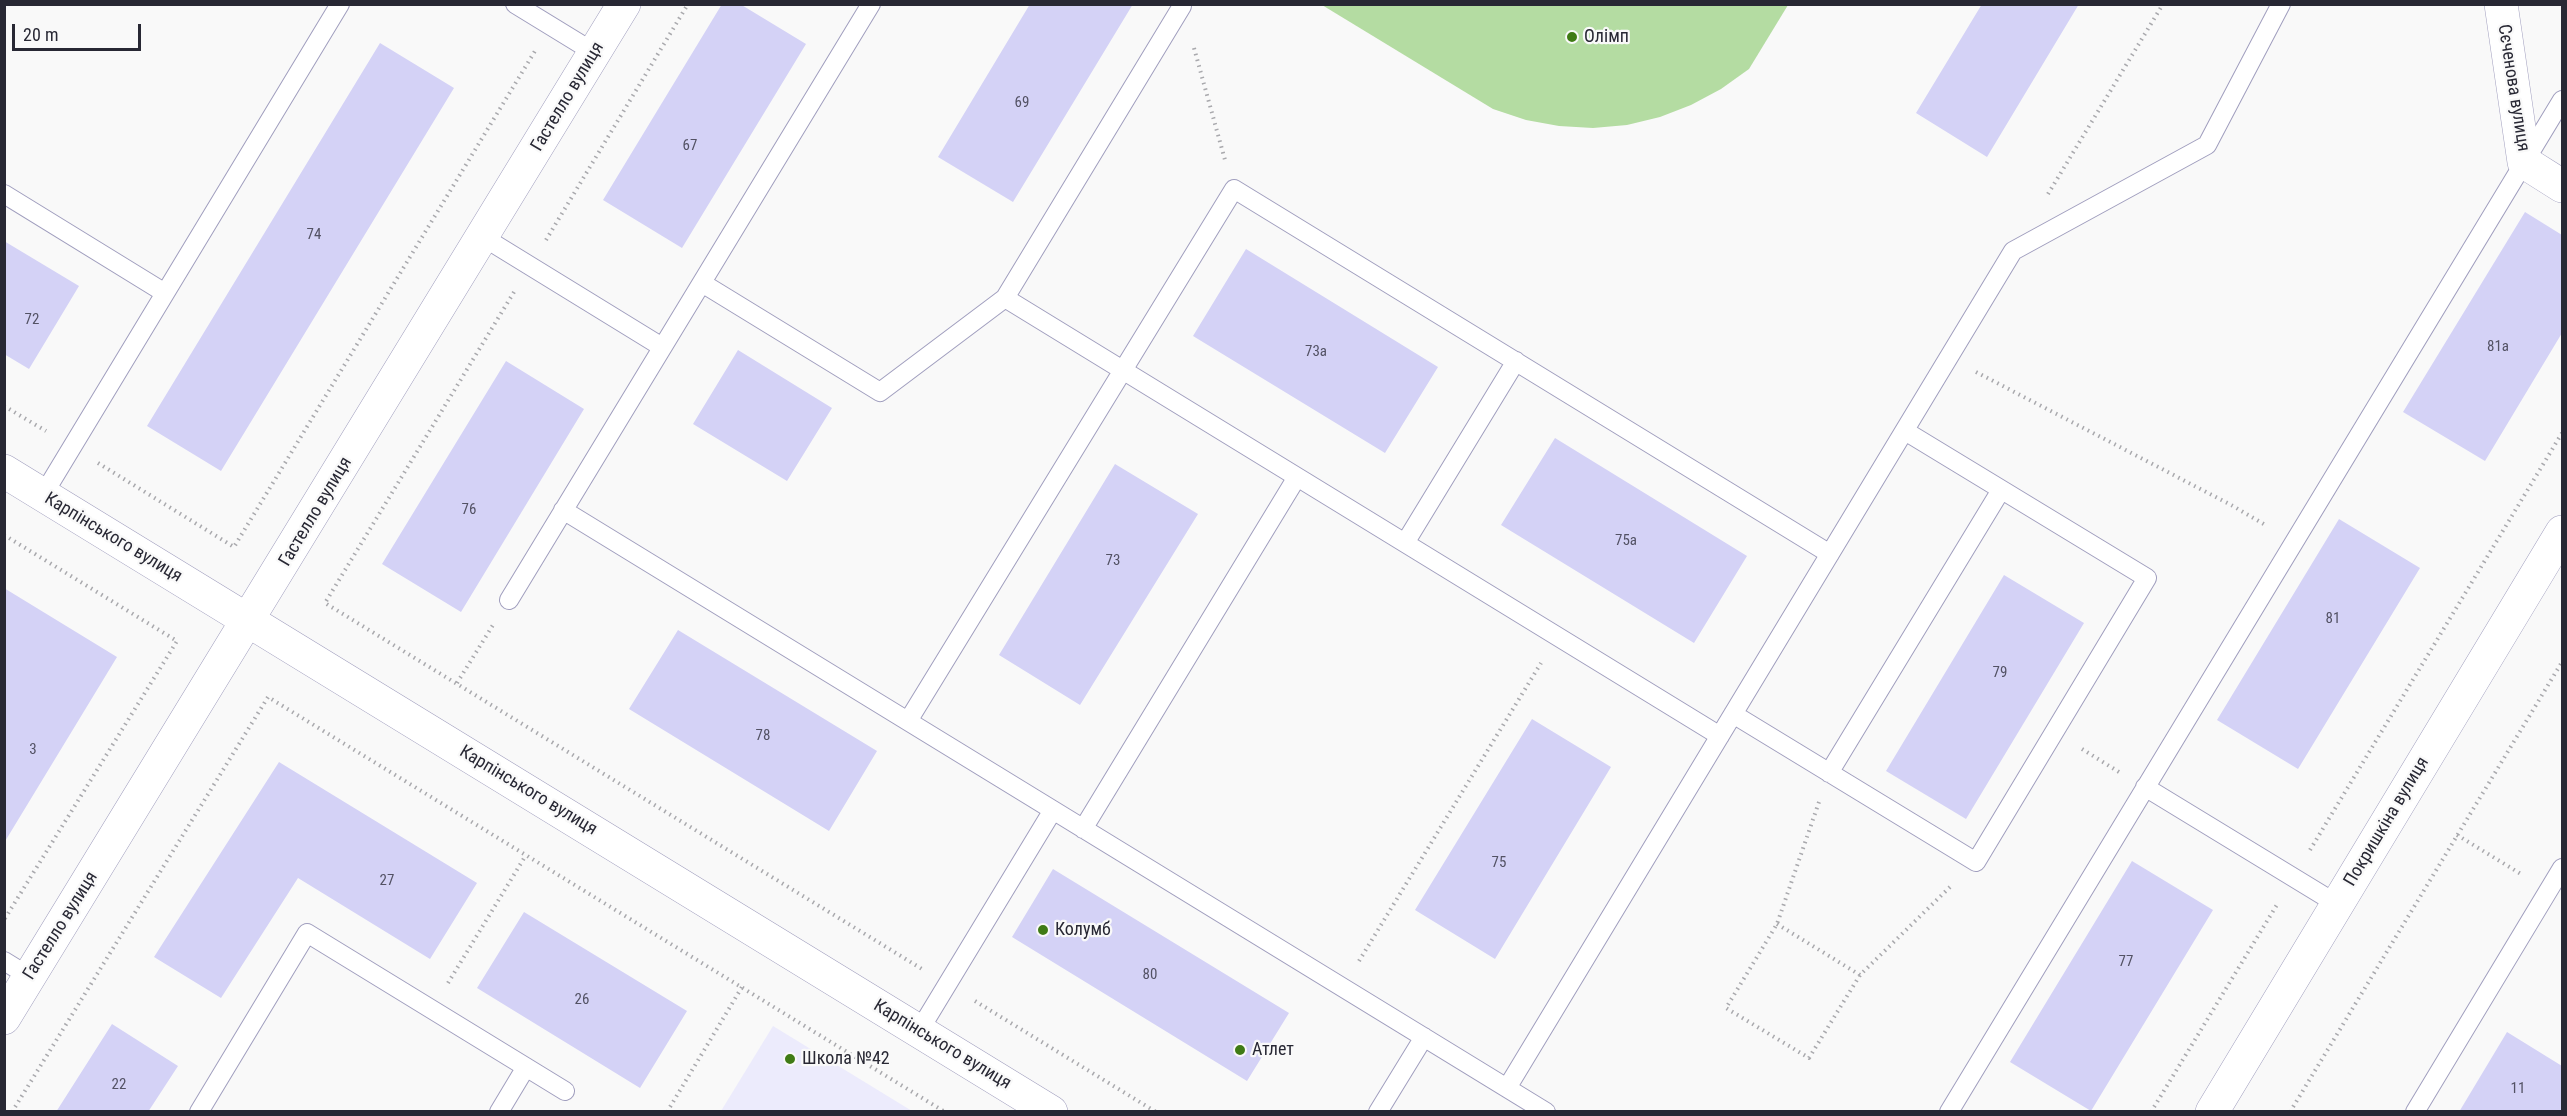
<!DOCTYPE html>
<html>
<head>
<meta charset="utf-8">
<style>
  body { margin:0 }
  #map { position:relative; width:2567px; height:1116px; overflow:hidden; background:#f9f9f9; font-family:"Roboto Condensed",sans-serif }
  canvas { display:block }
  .frame { position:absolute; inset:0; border:6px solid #282834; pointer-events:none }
  .scale { position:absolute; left:12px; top:24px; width:129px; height:27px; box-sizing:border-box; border:3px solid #282834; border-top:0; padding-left:8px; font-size:18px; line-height:21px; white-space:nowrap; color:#282834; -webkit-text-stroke:4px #f9f9f9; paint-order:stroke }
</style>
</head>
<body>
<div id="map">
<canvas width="2567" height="1116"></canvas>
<div class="frame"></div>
<div class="scale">20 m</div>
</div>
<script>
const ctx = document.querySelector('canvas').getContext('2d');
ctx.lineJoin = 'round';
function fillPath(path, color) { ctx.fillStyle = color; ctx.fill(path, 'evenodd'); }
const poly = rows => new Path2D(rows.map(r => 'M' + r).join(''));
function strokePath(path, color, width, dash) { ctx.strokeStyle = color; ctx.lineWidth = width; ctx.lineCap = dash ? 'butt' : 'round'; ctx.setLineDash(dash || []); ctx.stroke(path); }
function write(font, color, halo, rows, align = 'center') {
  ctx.font = font + ' "Roboto Condensed",sans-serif'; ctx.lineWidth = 4.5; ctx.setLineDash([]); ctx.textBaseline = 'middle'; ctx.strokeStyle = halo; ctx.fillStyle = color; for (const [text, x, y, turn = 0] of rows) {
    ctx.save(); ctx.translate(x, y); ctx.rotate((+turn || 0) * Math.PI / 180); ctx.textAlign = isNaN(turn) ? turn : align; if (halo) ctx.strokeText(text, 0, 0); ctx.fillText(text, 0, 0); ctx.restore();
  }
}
fillPath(poly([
  [773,1026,881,1092,912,1111,721,1111]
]), '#ecebfc');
fillPath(poly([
  [1322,5,1788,5,1749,69,1721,89,1691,105,1660,117,1627,125,1593,128,1559,126,1526,120,1493,109]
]), '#b4dca2');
fillPath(poly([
  [722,4,740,4,806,44,682,248,603,200],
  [1030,4,1133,4,1013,202,938,157],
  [1982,4,2079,4,1987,157,1916,113],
  [380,43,454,88,221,471,147,426],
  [2525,212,2562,235,2562,333,2485,461,2403,412],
  [4,241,79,286,29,369,4,354],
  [1246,249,1438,367,1385,453,1193,336],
  [738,350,832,408,787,481,693,424],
  [506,361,584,409,461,612,382,564],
  [1555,438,1747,556,1694,643,1501,525],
  [1115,464,1198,514,1080,705,999,655],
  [2339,519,2420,568,2298,769,2217,720],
  [2004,575,2084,623,1966,819,1886,771],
  [4,588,117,657,4,843],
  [678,630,877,751,829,831,629,709],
  [1532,719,1611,767,1495,959,1415,910],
  [279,762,477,883,430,959,298,878,221,998,154,957],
  [2132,861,2213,910,2091,1111,2010,1062],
  [1053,869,1289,1013,1247,1081,1012,937],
  [524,912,687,1011,640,1088,477,988],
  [112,1024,178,1066,148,1112,56,1112],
  [2507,1032,2562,1066,2562,1112,2459,1112]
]), '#d4d2f6');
const service = poly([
  [515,4,595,53],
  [4,194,165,293],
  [483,237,662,347],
  [702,283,880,392,1005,298,1182,6,1180,4],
  [1005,298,1720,736],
  [43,495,340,4],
  [563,510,1546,1112],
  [1405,543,1516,361],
  [509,600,871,4],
  [1733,714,1976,862,2147,578,1905,431],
  [908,721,1234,189,1830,554],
  [1829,773,2001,490],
  [2145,787,2337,904],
  [1083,829,1297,477],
  [4,961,30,977],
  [919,1031,1053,810],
  [1507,1088,2013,251,2207,145,2281,4],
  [199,1112,307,933,565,1091],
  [499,1112,526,1067],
  [1378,1112,1424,1037],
  [1949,1112,2562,100],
  [2415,1112,2562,868]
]);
const minor = poly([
  [2501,4,2524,162,2562,186],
  [4,1018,624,4]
]);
const tertiary = poly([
  [4,471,1051,1112],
  [2212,1112,2562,532]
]);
strokePath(service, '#a09ebe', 20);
strokePath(minor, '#a09ebe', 34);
strokePath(tertiary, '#a09ebe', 34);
strokePath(poly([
  [1194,48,1225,160],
  [2048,194,2163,4],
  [546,240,688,4],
  [514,292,325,603,922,969],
  [1976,372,2233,506,2267,526],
  [4,406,46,431],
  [98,463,234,547,535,51],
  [4,535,177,641,4,920],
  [457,683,493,625],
  [2082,749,2119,772],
  [1819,802,1777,924,1726,1008,1809,1058,1860,975,1952,885],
  [2457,835,2521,874],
  [2310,850,2562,433],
  [1777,924,1860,975],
  [1359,961,1541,663],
  [448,983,526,855],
  [975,1001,1156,1112],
  [12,1112,268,697,945,1112],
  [667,1112,742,987],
  [2151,1112,2278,903],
  [2290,1112,2562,662]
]), '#a9a9ad', 4, [1.5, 4.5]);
strokePath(service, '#fff', 18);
strokePath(minor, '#fff', 33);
strokePath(tertiary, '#fff', 33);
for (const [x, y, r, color] of [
  [1572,37,6,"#3f7b15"],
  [1043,930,6,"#3f7b15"],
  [1240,1050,6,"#3f7b15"],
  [790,1059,6,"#3f7b15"]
]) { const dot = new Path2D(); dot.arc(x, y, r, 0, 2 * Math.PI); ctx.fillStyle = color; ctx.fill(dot); strokePath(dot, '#f9f9f9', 2); }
write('15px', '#535264', null, [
  ["69",1022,103],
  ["67",690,146],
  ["74",314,235],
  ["72",32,320],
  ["81а",2498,347],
  ["73а",1316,352],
  ["76",469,510],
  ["75а",1626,541],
  ["73",1113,561],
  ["81",2333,619],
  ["79",2000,673],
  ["78",763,736],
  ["3",33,750],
  ["75",1499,863],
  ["27",387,881],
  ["77",2126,962],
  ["80",1150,975],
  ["26",582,1000],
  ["22",119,1085],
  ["11",2518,1089]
]);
write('18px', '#282834', '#f9f9f9', [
  ["Олімп",1584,37],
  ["Колумб",1055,930],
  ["Атлет",1252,1050],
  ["Школа №42",802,1059]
], 'left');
write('18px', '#282834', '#f9f9f9', [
  ["Сєченова вулиця",2513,88,81],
  ["Гастелло вулиця",568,97,-59],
  ["Гастелло вулиця",316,512,-59],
  ["Карпінського вулиця",113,538,31],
  ["Карпінського вулиця",528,791,31],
  ["Покришкіна вулиця",2387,822,-59],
  ["Гастелло вулиця",61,926,-58],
  ["Карпінського вулиця",942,1045,31]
]);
</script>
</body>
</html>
